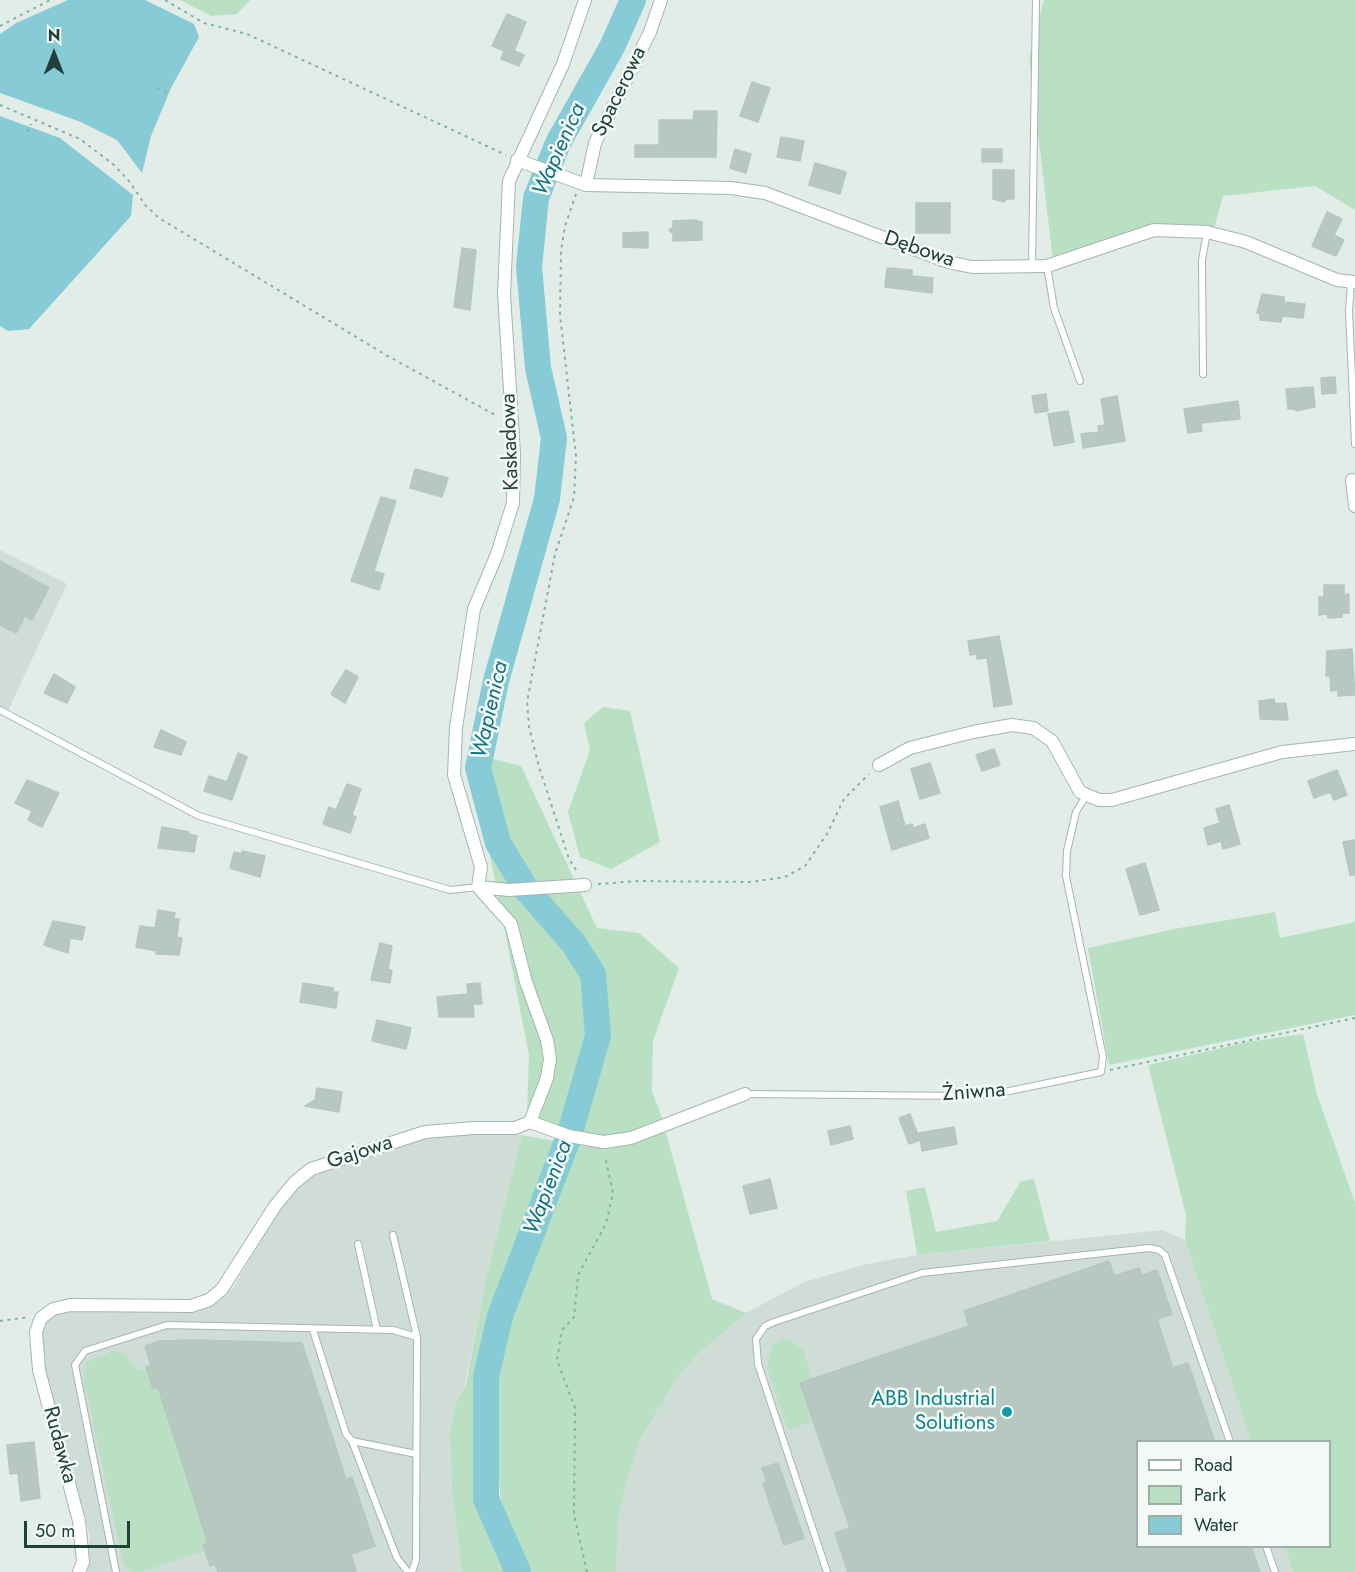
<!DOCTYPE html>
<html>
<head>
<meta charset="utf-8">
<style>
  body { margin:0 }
  #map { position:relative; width:1355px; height:1572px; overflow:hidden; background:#e2ede8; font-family:Jost,sans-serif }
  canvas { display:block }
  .legend { position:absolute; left:1136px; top:1440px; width:195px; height:108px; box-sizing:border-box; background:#f3faf6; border:2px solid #9fb0aa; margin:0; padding:8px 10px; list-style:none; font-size:18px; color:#214037 }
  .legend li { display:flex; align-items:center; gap:12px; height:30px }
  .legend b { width:30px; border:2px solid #9fb0aa }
  .north { position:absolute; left:24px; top:24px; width:60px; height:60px; -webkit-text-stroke:4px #f3faf6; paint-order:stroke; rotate:0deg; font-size:16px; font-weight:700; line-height:24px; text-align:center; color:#214037 }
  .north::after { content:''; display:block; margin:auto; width:21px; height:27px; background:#214037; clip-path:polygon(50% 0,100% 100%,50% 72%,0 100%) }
  .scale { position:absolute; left:24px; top:1521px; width:106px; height:27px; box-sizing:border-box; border:3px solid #214037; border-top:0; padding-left:8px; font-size:18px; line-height:21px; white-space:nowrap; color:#214037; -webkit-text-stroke:4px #f3faf6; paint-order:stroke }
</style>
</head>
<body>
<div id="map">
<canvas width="1355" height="1572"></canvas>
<ul class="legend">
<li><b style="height:8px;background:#fff"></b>Road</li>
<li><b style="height:16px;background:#bae0c4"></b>Park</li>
<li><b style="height:16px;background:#87cbd6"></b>Water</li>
</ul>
<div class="north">N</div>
<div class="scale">50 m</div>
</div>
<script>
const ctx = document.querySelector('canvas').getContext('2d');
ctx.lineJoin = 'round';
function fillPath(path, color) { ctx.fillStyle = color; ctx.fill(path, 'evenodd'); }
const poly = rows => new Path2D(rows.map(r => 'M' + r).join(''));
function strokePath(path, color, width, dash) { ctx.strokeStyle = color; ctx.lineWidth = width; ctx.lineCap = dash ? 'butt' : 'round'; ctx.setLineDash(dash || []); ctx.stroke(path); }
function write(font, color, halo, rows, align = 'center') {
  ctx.font = font + ' Jost,sans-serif'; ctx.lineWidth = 5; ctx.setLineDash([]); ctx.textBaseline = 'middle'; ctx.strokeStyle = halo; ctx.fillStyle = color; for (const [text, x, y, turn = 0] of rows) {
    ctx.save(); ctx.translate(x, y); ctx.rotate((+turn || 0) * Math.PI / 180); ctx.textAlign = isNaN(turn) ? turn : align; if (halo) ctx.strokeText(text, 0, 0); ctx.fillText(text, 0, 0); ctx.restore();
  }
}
fillPath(poly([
  [0,550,67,584,8,711,0,707],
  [487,1131,522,1135,485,1283,465,1384,455,1404,450,1431,452,1491,462,1572,85,1572,90,1537,64,1437,43,1367,43,1328,46,1319,65,1310,203,1309,220,1300,233,1288,275,1217,307,1178,408,1142,452,1133],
  [1163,1230,1185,1240,1251,1441,1138,1442,1138,1546,1285,1547,1293,1572,616,1572,618,1521,625,1486,639,1442,677,1378,696,1356,746,1313,804,1282,867,1264,917,1255]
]), '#d0ddd7');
fillPath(poly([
  [180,0,250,0,237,14,211,16],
  [1044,0,1355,0,1355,210,1315,186,1223,196,1214,228,1154,225,1053,261,1029,57],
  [603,707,630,711,660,842,611,869,580,857,568,812,590,750,584,723],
  [470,753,521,766,597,928,639,933,679,968,653,1041,652,1091,664,1123,630,1134,604,1139,580,1137,527,1116,529,1055],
  [1275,912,1280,938,1355,922,1355,1015,1109,1065,1088,948,1179,928],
  [1303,1034,1317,1094,1355,1203,1355,1572,1293,1572,1285,1547,1330,1546,1330,1442,1251,1441,1185,1240,1186,1215,1148,1065,1248,1042],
  [665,1129,712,1299,746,1313,696,1356,677,1378,639,1442,625,1486,618,1521,616,1572,526,1572,515,1550,501,1503,496,1443,497,1386,505,1327,579,1142],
  [522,1135,559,1142,492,1308,477,1372,474,1458,478,1502,507,1572,462,1572,452,1491,450,1432,455,1404,466,1384,485,1283],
  [1034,1179,1050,1241,917,1255,906,1191,925,1187,936,1232,997,1221,1021,1181],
  [784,1339,791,1340,803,1350,812,1378,799,1383,812,1422,788,1430,767,1367,772,1345],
  [113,1351,123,1353,138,1370,146,1369,153,1388,158,1387,208,1543,203,1545,205,1551,141,1572,129,1571,123,1562,83,1375,87,1362]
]), '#bae0c4');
fillPath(poly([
  [68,0,145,0,194,24,199,37,171,88,151,136,142,173,117,140,81,122,0,93,0,34,16,23],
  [0,116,60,138,133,195,131,216,29,329,8,331,0,326]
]), '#87cbd6');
strokePath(poly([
  [518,1572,486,1499,486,1377,500,1316,569,1136,598,1036,593,974,574,944,526,889,498,843,478,768,496,681,547,499,554,438,538,368,529,267,536,198,558,143,612,47,633,0]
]), '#87cbd6', 26);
const building = poly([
  [507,14,526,22,514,51,524,55,519,66,501,59,504,51,492,46,507,14],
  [752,82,770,88,758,122,740,116,752,82],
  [694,111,717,111,716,157,635,157,635,145,659,145,659,120,693,120,694,111],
  [781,137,804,141,800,161,777,157,781,137],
  [735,149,751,154,746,173,730,168,735,149],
  [982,149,1002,149,1002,162,982,162,982,149],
  [815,163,846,172,840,194,809,185,815,163],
  [993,170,1014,170,1014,199,1006,199,1004,202,993,199,993,170],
  [916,203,950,203,950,233,916,233,916,203],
  [1327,212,1342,219,1334,235,1344,240,1336,256,1312,246,1327,212],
  [694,220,702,222,702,240,673,241,673,234,669,230,673,227,673,221,694,220],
  [648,232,648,248,623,247,623,233,648,232],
  [462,248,476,250,470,310,454,307,462,248],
  [887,268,912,270,912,276,933,278,932,293,885,287,887,268],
  [1262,294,1284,297,1284,302,1305,304,1303,318,1282,316,1281,322,1260,320,1260,314,1257,313,1262,294],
  [1335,377,1336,393,1322,394,1321,378,1335,377],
  [1313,387,1315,407,1296,411,1295,409,1288,409,1286,389,1313,387],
  [1046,394,1048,411,1035,413,1032,396,1046,394],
  [1117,396,1125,441,1083,448,1081,434,1099,432,1098,426,1105,425,1101,399,1117,396],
  [1238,401,1240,419,1201,423,1202,431,1188,433,1184,409,1238,401],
  [1068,411,1074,442,1054,446,1048,414,1068,411],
  [415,469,448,478,442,497,410,488,415,469],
  [381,497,396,501,374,571,384,574,379,590,351,581,381,497],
  [0,561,49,588,32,620,25,616,16,633,0,625,0,561],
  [1324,585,1344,585,1344,595,1349,594,1349,613,1342,613,1342,617,1328,618,1327,614,1319,615,1319,597,1324,597,1324,585],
  [999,636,1012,704,994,707,987,658,977,659,977,654,970,655,968,641,999,636],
  [1352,649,1355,695,1338,696,1338,690,1331,691,1330,676,1326,676,1327,651,1352,649],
  [346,670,358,677,345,703,331,694,346,670],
  [54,674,75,687,67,703,44,693,54,674],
  [1274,699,1275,704,1286,703,1288,720,1260,719,1259,701,1274,699],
  [161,730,186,742,181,755,154,747,161,730],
  [994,749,1000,765,982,771,976,755,994,749],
  [238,753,247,757,232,800,204,791,209,776,227,782,238,753],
  [930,763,940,793,920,799,911,769,930,763],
  [1337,770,1347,795,1334,800,1330,792,1314,798,1308,781,1337,770],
  [27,780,59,793,42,827,28,820,32,811,15,803,27,780],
  [347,784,361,789,352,815,356,817,350,833,323,824,329,807,336,810,347,784],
  [898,801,905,826,912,824,913,828,925,824,929,838,892,850,880,807,898,801],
  [1229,805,1240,844,1223,849,1221,841,1208,845,1204,828,1220,823,1216,809,1229,805],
  [162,827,189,832,189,834,197,836,194,852,158,848,162,827],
  [1355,840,1355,875,1350,875,1343,842,1355,840],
  [242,851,265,856,260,877,230,868,234,852,242,854,242,851],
  [1145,863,1159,910,1140,915,1126,869,1145,863],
  [158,910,175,913,174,919,179,919,177,937,182,938,179,955,156,954,156,951,136,947,140,926,155,928,158,910],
  [53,921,85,927,82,940,70,938,68,953,44,945,53,921],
  [380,943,392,946,388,970,392,970,390,983,371,980,380,943],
  [303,983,333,988,333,992,338,992,336,1008,300,1002,303,983],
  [480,983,482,1004,473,1004,474,1017,439,1017,437,997,468,994,467,984,480,983],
  [377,1020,411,1028,406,1049,372,1041,377,1020],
  [317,1088,342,1092,339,1112,305,1106,315,1100,317,1088],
  [910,1114,920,1140,909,1144,899,1118,910,1114],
  [850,1126,853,1139,831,1145,828,1131,850,1126],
  [954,1127,957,1144,922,1151,919,1133,954,1127],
  [770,1179,777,1208,750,1214,743,1186,770,1179],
  [1109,1261,1114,1276,1139,1268,1142,1275,1157,1270,1172,1314,1157,1319,1173,1368,1188,1363,1215,1442,1137,1442,1137,1546,1251,1546,1260,1572,848,1572,835,1533,850,1528,800,1383,969,1326,964,1311,1109,1261],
  [194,1340,302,1343,346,1479,352,1477,375,1546,351,1554,356,1572,218,1572,215,1564,210,1566,203,1545,208,1543,158,1387,153,1389,146,1367,151,1366,145,1346,160,1341,194,1340],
  [34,1442,40,1498,21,1501,18,1473,10,1474,7,1445,34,1442],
  [778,1463,804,1538,784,1545,763,1484,767,1482,762,1468,778,1463]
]);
fillPath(building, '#b7c8c1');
strokePath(building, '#b4c8bf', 1.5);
const service = poly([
  [1032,265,1036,0],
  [1047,266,1054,308,1080,381],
  [1351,282,1349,312,1355,444],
  [1203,374,1202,260,1207,232],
  [0,710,199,816,450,890,478,887],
  [745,1094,971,1096,995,1094,1101,1072,1103,1057,1066,876,1067,851,1076,812,1086,796],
  [393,1235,417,1337,416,1560,412,1572],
  [358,1244,377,1330],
  [313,1330,346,1434,352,1441,416,1454],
  [352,1441,397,1558,408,1572],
  [1266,1546,1275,1572],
  [116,1572,75,1365,85,1351,167,1325,393,1330,417,1337],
  [827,1572,758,1364,756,1339,765,1326,774,1322,922,1273,1149,1248,1159,1250,1165,1255,1230,1442]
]);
const minor = poly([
  [517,160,586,185,731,188,765,193,948,262,972,267,1047,266,1154,230,1207,232,1246,242,1337,280,1355,282],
  [586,185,595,143,650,32,661,0],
  [1352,480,1355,506],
  [879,765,910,748,973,732,1012,725,1033,728,1052,741,1080,792,1099,800,1112,800,1282,752,1355,744],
  [478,887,481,867,454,775,456,728,474,609,497,554,513,503,514,454,504,294,509,181,563,64,585,0],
  [478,887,509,890,585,885],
  [530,1122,569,1136,604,1142,631,1138,745,1094],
  [79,1572,83,1562,79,1521,39,1370,36,1332,41,1318,53,1309,70,1305,191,1306,209,1300,222,1289,275,1206,294,1183,311,1169,425,1132,474,1128,515,1128,530,1122,547,1078,550,1059,547,1040,526,982,511,924,478,887]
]);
strokePath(service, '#a4b6af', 8);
strokePath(minor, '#a4b6af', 14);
strokePath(poly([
  [165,0,204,23,247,34,506,155],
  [0,26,50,0],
  [157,88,171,94],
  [0,105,80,139,114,165,129,181,146,206,159,218,386,355,497,416],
  [27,132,31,124],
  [576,194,565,226,561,251,560,315,576,456,574,497,555,554,527,702,529,727,539,767,569,859,578,873],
  [598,884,638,881,751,882,785,877,805,866,827,834,844,799,869,774],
  [1110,1070,1355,1018],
  [0,1321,29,1317],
  [587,1572,574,1514,575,1408,557,1360,562,1330,574,1317,578,1275,606,1224,613,1193,605,1156]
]), '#81b3a3', 2, [3, 4.5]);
strokePath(service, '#fff', 6);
strokePath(minor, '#fff', 12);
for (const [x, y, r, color] of [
  [1007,1412,6,"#0f9aa8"]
]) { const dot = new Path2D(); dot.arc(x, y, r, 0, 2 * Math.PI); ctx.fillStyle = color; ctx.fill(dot); strokePath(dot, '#f3faf6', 2); }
write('21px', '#214037', '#f3faf6', [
  ["Spacerowa",620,92,-64],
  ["Dębowa",919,250,19],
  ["Kaskadowa",511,442,-92],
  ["Żniwna",974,1093,-4],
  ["Gajowa",360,1153,-18],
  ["Rudawka",59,1445,75]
]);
write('21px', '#0d838f', '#f3faf6', [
  ["ABB Industrial",995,1400],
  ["Solutions",995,1424]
], 'right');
write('italic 22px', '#167080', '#f3faf6', [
  ["Wapienica",560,150,-66],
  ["Wapienica",491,710,-77],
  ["Wapienica",549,1188,-69]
]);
</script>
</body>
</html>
